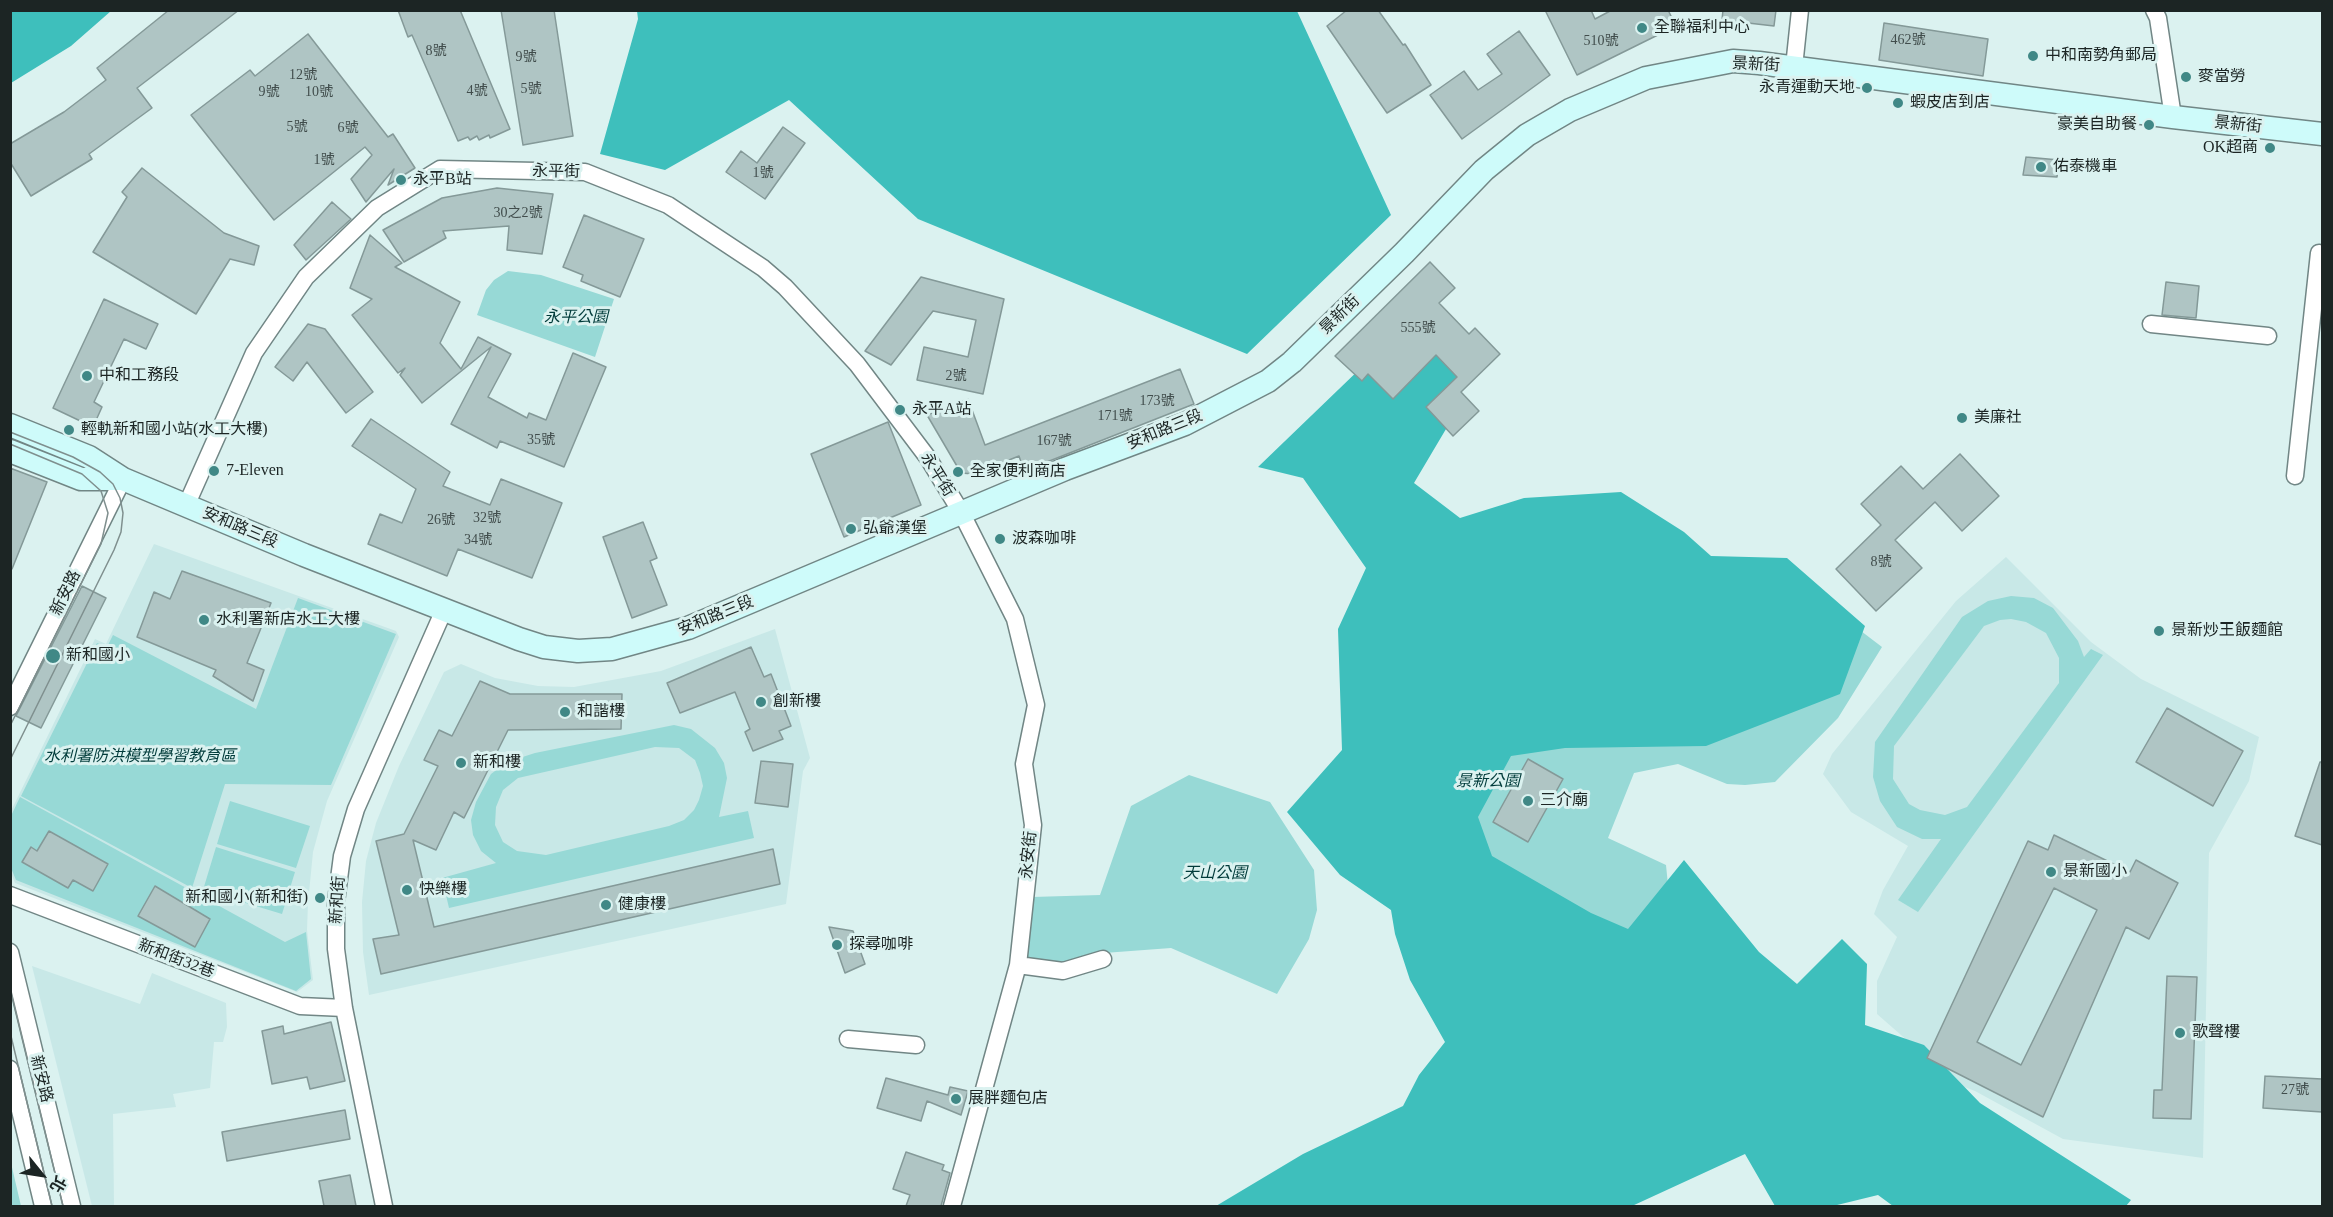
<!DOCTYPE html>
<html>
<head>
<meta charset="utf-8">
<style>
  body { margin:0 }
  #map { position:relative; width:2333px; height:1217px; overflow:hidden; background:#dbf2f0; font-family:"Times New Roman","Noto Sans TC",serif }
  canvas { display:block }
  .frame { position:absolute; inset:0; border:12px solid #1c2524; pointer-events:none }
  .north { position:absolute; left:12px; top:1145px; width:60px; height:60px; -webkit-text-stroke:4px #dbf2f0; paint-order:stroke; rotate:120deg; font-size:16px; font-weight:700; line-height:24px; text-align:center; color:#1c2524 }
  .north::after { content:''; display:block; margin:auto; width:21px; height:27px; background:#1c2524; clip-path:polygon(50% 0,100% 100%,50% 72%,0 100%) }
</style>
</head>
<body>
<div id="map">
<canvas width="2333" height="1217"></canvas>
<div class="frame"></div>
<div class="north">北</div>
</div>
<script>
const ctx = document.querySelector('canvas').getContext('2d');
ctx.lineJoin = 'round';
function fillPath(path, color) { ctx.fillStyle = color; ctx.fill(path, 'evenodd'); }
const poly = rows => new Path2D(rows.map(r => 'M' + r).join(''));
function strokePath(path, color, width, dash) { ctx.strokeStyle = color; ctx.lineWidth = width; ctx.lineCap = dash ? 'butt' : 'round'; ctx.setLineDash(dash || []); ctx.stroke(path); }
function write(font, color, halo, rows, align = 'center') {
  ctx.font = font + ' "Times New Roman","Noto Sans TC",serif'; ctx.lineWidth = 6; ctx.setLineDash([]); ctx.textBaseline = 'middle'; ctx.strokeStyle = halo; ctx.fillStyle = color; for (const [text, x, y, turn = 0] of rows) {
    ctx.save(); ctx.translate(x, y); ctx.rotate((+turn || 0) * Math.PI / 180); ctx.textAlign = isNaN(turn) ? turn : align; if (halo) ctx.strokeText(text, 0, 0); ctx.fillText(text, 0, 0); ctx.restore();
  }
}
fillPath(poly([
  [154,544,396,631,399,637,327,801,313,852,308,903,307,930,313,980,297,992,15,883,11,873,10,813,95,639,106,644],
  [2006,557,2091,642,2141,679,2259,737,2249,781,2209,853,2203,1158,2063,1139,1975,1091,1918,1069,1917,1049,1877,1014,1877,981,1897,937,1874,914,1883,890,1908,846,1851,812,1823,774,1832,754,1956,601],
  [775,629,810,758,803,771,786,904,369,995,363,952,362,902,366,861,376,823,399,766,444,672,461,664,495,678,538,686,574,687,661,671],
  [32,966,140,1004,152,973,226,1003,227,1027,223,1042,214,1042,210,1088,173,1094,176,1107,113,1114,114,1206,92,1206]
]), '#c8e8e7');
fillPath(poly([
  [508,271,541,275,614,299,595,357,477,315,486,290,494,280],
  [1790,577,1882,647,1838,718,1775,782,1745,785,1727,784,1678,764,1634,773,1608,838,1666,865,1669,895,1657,926,1470,1041,1354,741],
  [2011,596,2034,598,2053,608,2078,641,2084,657,2091,649,2103,655,1918,912,1898,900,1941,839,1922,839,1897,827,1880,801,1873,777,1875,742,1962,617,1988,601],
  [2011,619,2026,622,2046,633,2059,658,2059,683,1967,807,1945,815,1920,810,1909,804,1893,779,1894,746,1984,626,2000,620],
  [298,598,396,634,331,785,225,784,192,888,21,796,97,643,107,647,113,635,256,709],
  [674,725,691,729,715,748,724,763,727,778,719,817,748,811,754,838,449,908,442,878,496,863,481,851,473,835,471,820,476,802,491,774,507,762,535,753],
  [655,747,679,748,695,760,700,773,703,786,699,800,694,810,684,820,669,826,546,855,517,851,503,842,495,825,496,807,503,790,518,778],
  [1189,775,1270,802,1314,870,1317,910,1309,939,1277,994,1171,948,1104,953,1074,967,1024,957,1032,897,1100,895,1131,806],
  [20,797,285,942,306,932,311,979,296,991,16,880,11,868,10,818],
  [230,801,310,826,296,868,217,844],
  [216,847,295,872,282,914,203,890],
  [11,1163,21,1206,11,1206]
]), '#97d9d6');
fillPath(poly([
  [11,10,111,10,111,11,71,46,11,83],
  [637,11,1297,11,1391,215,1247,354,918,219,789,100,665,170,600,154,638,19],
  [1420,311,1456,350,1462,402,1414,483,1460,518,1524,498,1621,492,1684,532,1711,556,1787,558,1865,626,1840,694,1706,746,1565,748,1511,756,1478,817,1492,856,1591,913,1628,929,1684,860,1759,952,1797,984,1842,939,1867,964,1865,1025,1924,1045,1980,1103,2131,1200,2126,1206,1893,1206,1878,1195,1833,1206,1775,1206,1745,1154,1632,1206,1216,1206,1303,1154,1403,1106,1419,1075,1445,1042,1410,980,1395,934,1391,910,1340,875,1287,812,1342,750,1338,629,1366,568,1303,478,1258,467]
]), '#3ebfbc');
const building = poly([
  [169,10,239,10,137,88,152,108,89,154,92,159,31,196,10,162,10,144,64,112,106,80,97,68,169,10],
  [398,10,460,10,510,129,490,138,489,135,479,140,477,136,470,140,468,137,458,141,412,35,408,37,398,10],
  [501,10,554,10,573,136,523,145,501,10],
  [1347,10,1378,10,1403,45,1405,44,1431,85,1387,113,1327,26,1347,10],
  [1545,10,1591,10,1595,19,1612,10,1668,10,1676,26,1577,75,1545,10],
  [1723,10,1776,10,1774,26,1722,20,1723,10],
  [1884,23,1988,39,1983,76,1879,60,1884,23],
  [1519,31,1550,75,1462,139,1430,95,1464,71,1478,90,1502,74,1487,54,1519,31],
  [308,34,388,137,393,134,415,168,388,185,394,169,366,202,351,179,372,155,365,147,274,220,191,115,250,70,255,76,308,34],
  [783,127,805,143,765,199,726,172,741,151,757,163,783,127],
  [2026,157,2059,160,2057,177,2023,175,2026,157],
  [142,168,224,233,259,246,254,265,230,259,196,314,93,252,127,197,122,192,142,168],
  [497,188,553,194,542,254,507,250,509,226,443,231,446,238,404,262,383,230,442,198,497,188],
  [332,202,351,219,306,260,294,245,332,202],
  [584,215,644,239,620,297,581,281,583,275,563,267,584,215],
  [370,235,402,263,395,267,460,302,440,343,461,369,478,337,511,354,488,397,527,418,529,413,546,420,573,353,606,367,564,467,500,441,497,448,451,424,491,347,422,403,400,375,405,368,398,373,352,315,372,299,350,288,370,235],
  [1430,262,1455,288,1439,303,1469,334,1475,328,1500,354,1461,392,1479,411,1453,436,1426,407,1457,377,1436,355,1393,399,1368,374,1362,381,1335,356,1430,262],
  [921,277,1004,299,983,394,917,380,924,347,968,357,976,320,933,311,891,365,865,351,921,277],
  [2166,282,2199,286,2196,318,2162,315,2166,282],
  [104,299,158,324,146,349,124,339,94,402,102,407,93,427,53,408,104,299],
  [308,324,325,329,373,392,346,413,307,362,293,381,275,367,308,324],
  [1180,369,1194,404,1024,471,1019,456,974,474,961,473,927,415,968,399,985,445,1180,369],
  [371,419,450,472,443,486,490,505,501,479,562,503,532,578,458,549,447,576,368,544,380,514,402,523,416,489,352,446,371,419],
  [888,422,921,505,844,537,811,454,888,422],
  [1960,454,1999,496,1962,531,1935,502,1895,540,1922,568,1876,611,1836,569,1881,525,1861,504,1901,466,1923,489,1960,454],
  [10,468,47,482,12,569,10,569,10,468],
  [643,522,657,558,650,561,667,605,632,618,603,537,643,522],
  [182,571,271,603,247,663,264,670,253,701,213,676,216,670,137,637,154,592,170,599,182,571],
  [82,586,106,598,41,728,16,716,82,586],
  [751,647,764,677,771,674,791,726,779,731,783,739,753,751,745,732,750,729,735,692,680,713,667,683,751,647],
  [480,681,510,694,622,694,621,729,508,730,464,818,454,812,436,850,413,840,434,927,773,849,780,884,381,974,373,939,399,935,376,841,404,834,438,766,424,760,439,730,452,736,480,681],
  [2167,708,2243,751,2213,806,2136,762,2167,708],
  [1528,759,1563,779,1528,842,1493,822,1528,759],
  [761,761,793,764,788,807,755,803,761,761],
  [2320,762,2322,762,2322,845,2295,836,2320,762],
  [49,831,108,864,93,891,73,880,68,888,22,862,31,847,37,851,49,831],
  [2054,835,2130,872,2136,860,2178,883,2149,939,2126,927,2043,1117,1927,1058,2028,841,2048,850,2054,835],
  [2054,888,2097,910,2021,1065,1977,1042,2054,888],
  [155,886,210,919,195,947,138,916,155,886],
  [829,927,853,931,865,964,845,973,829,927],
  [2167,976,2197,977,2191,1119,2153,1118,2154,1090,2162,1090,2167,976],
  [331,1022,345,1081,310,1089,307,1077,272,1084,262,1031,283,1026,284,1034,331,1022],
  [2265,1076,2322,1079,2322,1112,2263,1108,2265,1076],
  [886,1078,948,1095,950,1087,968,1091,961,1115,927,1101,921,1121,877,1108,886,1078],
  [345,1110,350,1139,227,1161,222,1132,345,1110],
  [906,1152,944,1165,942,1170,950,1173,941,1206,906,1206,910,1195,893,1189,906,1152],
  [350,1175,356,1206,324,1206,319,1181,350,1175]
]);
fillPath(building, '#afc5c4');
strokePath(building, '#849998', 1.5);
const minor = poly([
  [2154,10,2158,18,2173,117],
  [1794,67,1800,10],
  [2151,324,2268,336],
  [2295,476,2319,253],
  [186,506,254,353,306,277,377,208,440,169,585,172,668,205,763,268,785,287,857,364,928,458,961,512,1015,619,1036,705,1024,764,1033,825,1018,965,952,1206],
  [10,707,123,479],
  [10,895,300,1006,344,1008],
  [10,952,72,1206],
  [1018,965,1063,971,1103,959],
  [848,1039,916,1045],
  [10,1069,43,1206],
  [384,1206,344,1008,336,949,336,902,342,856,356,809,444,610]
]);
const secondary = poly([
  [10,425,89,457,123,479,304,555,519,639,544,647,578,651,612,649,688,628,1065,469,1185,424,1268,381,1292,362,1404,253,1484,170,1527,135,1570,110,1646,78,1733,61,1759,63,2173,117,2322,134],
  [10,451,81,479,123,479]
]);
strokePath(minor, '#718685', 19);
strokePath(secondary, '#718685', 25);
strokePath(minor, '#fff', 16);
strokePath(secondary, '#cefbfa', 22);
strokePath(poly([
  [10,432,73,457,100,472,113,484,120,498,123,513,121,532,114,550,10,760],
  [10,444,82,474,101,491,108,513,101,544,10,726],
  [10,987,63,1206],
  [10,1032,52,1206]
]), '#7f8f8e', 1.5);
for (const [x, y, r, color] of [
  [1642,28,6,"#408886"],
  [2033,56,6,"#408886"],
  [2186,77,6,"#408886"],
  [1867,88,6,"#408886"],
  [1898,103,6,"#408886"],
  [2149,125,6,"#408886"],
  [2270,148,6,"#408886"],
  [2041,167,6,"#408886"],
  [401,180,6,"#408886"],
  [87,376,6,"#408886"],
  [900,410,6,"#408886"],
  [1962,418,6,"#408886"],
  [69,430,6,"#408886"],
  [214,471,6,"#408886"],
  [958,472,6,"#408886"],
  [851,529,6,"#408886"],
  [1000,539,6,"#408886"],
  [204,620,6,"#408886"],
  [2159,631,6,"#408886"],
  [53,656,8,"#408886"],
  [761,702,6,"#408886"],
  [565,712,6,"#408886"],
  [461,763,6,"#408886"],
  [1528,801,6,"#408886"],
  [2051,872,6,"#408886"],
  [407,890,6,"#408886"],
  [320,898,6,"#408886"],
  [606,905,6,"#408886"],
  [837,945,6,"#408886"],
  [2180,1033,6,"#408886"],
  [956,1099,6,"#408886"]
]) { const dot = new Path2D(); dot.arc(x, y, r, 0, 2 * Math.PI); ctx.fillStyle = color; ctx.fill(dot); strokePath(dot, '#dbf2f0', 2); }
write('14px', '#414d4c', null, [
  ["462號",1908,40],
  ["510號",1601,41],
  ["8號",436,51],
  ["9號",526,57],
  ["12號",303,75],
  ["5號",531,89],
  ["4號",477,91],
  ["9號",269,92],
  ["10號",319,92],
  ["5號",297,127],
  ["6號",348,128],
  ["1號",324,160],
  ["1號",763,173],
  ["30之2號",518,213],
  ["555號",1418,328],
  ["2號",956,376],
  ["173號",1157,401],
  ["171號",1115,416],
  ["35號",541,440],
  ["167號",1054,441],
  ["32號",487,518],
  ["26號",441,520],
  ["34號",478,540],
  ["8號",1881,562],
  ["27號",2295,1090]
]);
write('16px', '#1c2524', '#dbf2f0', [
  ["全聯福利中心",1654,28],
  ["中和南勢角郵局",2045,56],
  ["麥當勞",2198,77],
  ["永青運動天地",1855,88,"right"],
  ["蝦皮店到店",1910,103],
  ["豪美自助餐",2137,125,"right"],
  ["OK超商",2258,148,"right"],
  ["佑泰機車",2053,167],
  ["永平B站",413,180],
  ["中和工務段",99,376],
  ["永平A站",912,410],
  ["美廉社",1974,418],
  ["輕軌新和國小站(水工大樓)",81,430],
  ["7-Eleven",226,471],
  ["全家便利商店",970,472],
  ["弘爺漢堡",863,529],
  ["波森咖啡",1012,539],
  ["水利署新店水工大樓",216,620],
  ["景新炒王飯麵館",2171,631],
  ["新和國小",66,656],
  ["創新樓",773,702],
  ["和諧樓",577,712],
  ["新和樓",473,763],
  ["三介廟",1540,801],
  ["景新國小",2063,872],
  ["快樂樓",419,890],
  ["新和國小(新和街)",308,898,"right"],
  ["健康樓",618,905],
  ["探尋咖啡",849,945],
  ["歌聲樓",2192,1033],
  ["展胖麵包店",968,1099]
], 'left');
write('16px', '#1c2524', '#dbf2f0', [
  ["景新街",1756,65,3],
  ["景新街",2238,125,6],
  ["永平街",556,172,1],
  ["景新街",1340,315,-44],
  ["安和路三段",1165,430,-22],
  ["永平街",937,475,58],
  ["安和路三段",240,528,23],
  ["新安路",66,593,-64],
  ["安和路三段",716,616,-22],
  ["永安街",1029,855,-84],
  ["新和街",338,900,-86],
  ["新和街32巷",176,959,21],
  ["新安路",41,1079,76]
]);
write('italic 16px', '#003b3a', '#dbf2f0', [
  ["永平公園",576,318],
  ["水利署防洪模型學習教育區",140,757],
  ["景新公園",1488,782],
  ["天山公園",1215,874]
]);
</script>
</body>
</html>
